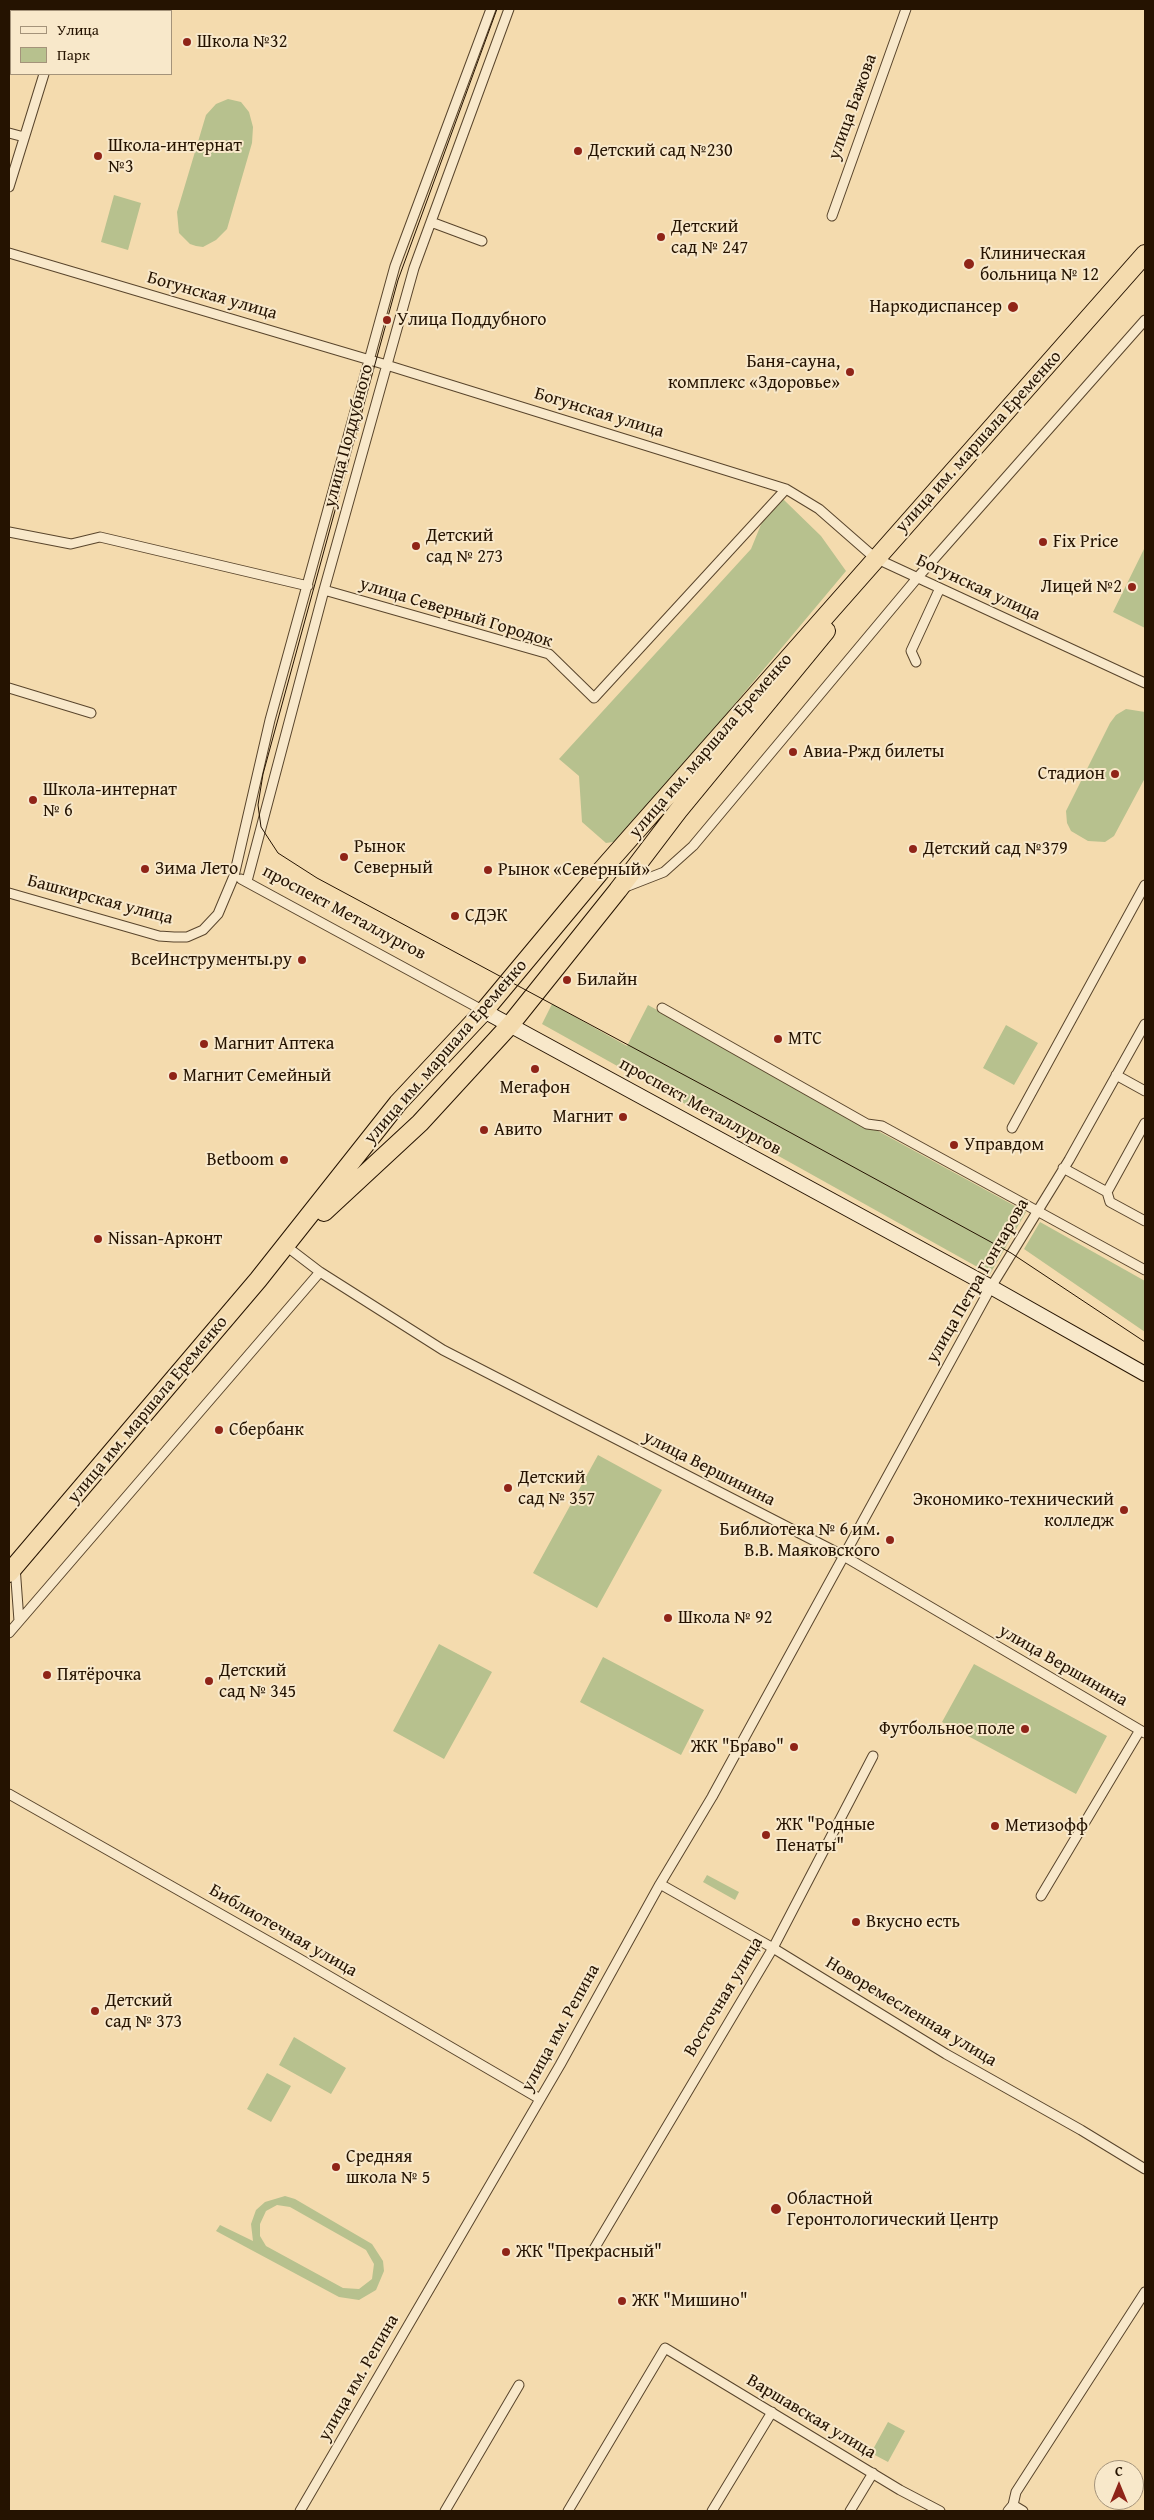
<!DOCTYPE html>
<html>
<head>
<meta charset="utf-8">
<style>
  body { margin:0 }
  #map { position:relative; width:1154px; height:2520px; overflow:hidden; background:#f4dbae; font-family:"Gentium Book Plus",serif }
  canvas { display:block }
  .frame { position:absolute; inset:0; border:10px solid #251301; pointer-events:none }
  .legend { position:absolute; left:10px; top:10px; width:162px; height:65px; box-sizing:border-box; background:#f8e8ca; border:1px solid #a4937a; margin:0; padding:6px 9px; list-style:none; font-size:15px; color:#251301 }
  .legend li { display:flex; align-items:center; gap:10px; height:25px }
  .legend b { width:25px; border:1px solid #a4937a }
  .north { position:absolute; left:1094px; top:2460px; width:50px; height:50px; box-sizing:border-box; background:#f8e8ca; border:1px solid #a4937a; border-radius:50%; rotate:0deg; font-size:14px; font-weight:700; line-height:20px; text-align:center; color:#251301 }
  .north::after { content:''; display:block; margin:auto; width:18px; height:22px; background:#8f2418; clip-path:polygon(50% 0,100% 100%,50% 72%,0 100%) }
</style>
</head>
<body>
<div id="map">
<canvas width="1154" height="2520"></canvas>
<div class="frame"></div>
<ul class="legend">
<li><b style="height:6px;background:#f8e8ca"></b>Улица</li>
<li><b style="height:14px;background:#b7c18e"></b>Парк</li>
</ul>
<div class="north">С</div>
</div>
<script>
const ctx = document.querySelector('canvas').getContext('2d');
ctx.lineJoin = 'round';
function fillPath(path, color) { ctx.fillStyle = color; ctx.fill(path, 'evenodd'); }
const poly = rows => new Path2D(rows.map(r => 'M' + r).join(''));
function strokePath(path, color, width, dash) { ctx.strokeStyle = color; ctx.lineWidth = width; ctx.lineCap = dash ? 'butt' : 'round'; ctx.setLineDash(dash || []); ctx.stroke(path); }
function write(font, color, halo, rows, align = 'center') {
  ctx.font = font + ' "Gentium Book Plus",serif'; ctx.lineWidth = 4; ctx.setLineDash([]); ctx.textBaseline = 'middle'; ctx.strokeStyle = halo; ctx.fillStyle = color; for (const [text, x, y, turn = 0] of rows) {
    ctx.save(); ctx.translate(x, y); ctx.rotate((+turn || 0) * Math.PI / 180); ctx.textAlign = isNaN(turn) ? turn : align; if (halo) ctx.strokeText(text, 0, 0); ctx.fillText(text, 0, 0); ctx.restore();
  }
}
fillPath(poly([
  [228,99,241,102,249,112,253,127,252,143,227,229,216,240,203,247,196,246,190,244,179,233,177,212,206,115,216,104],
  [114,195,141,203,128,250,101,242],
  [771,500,784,500,821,536,846,571,620,841,606,843,582,822,579,776,559,759,751,549],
  [1145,547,1145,628,1113,612],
  [1126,709,1145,712,1145,778,1114,836,1105,842,1088,841,1071,831,1067,823,1066,811,1110,723,1116,715],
  [552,1004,627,1046,648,1005,1026,1212,990,1274,542,1024],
  [1006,1025,1038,1043,1014,1085,983,1068],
  [1040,1222,1145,1281,1145,1332,1024,1249],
  [598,1455,662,1490,597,1608,533,1573],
  [439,1644,492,1672,444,1759,393,1731],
  [603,1657,704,1710,681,1755,580,1702],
  [974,1664,1107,1736,1076,1794,942,1722],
  [707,1875,739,1892,735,1900,703,1882],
  [294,2037,346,2068,331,2094,279,2065],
  [267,2073,291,2086,271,2122,247,2109],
  [285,2196,295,2199,372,2244,383,2261,384,2271,376,2290,359,2300,339,2297,216,2231,220,2225,253,2241,251,2224,256,2210,265,2202],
  [277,2205,290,2207,366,2250,374,2264,372,2279,359,2289,343,2288,266,2246,260,2236,260,2224,266,2211],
  [888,2422,905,2431,888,2462,871,2453]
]), '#b7c18e');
const street = poly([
  [64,11,65,9],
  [9,133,24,137],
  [9,187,44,74],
  [832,216,906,9],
  [431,222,482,241],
  [9,253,380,363,786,489,819,509,875,558,1145,683],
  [9,532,71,544,100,537,308,586],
  [324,590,549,654,594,698,786,489],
  [916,662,911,651,940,588],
  [9,688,91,713],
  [241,879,484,1011],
  [247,881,324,590,414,268,509,9],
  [623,888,664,872,693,846,918,577,1145,320],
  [9,893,159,936,174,937,187,937,203,930,218,914,234,876,270,720,395,266,491,9],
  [662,1008,867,1124,882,1126,1145,1270],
  [1116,1075,1145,1091],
  [1145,1123,1107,1192,1110,1202,1145,1221],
  [1012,1128,1145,885],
  [1063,1168,1107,1192],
  [286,1246,320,1272,443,1350,842,1555,1145,1733],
  [15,1566,19,1621],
  [9,1633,320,1272],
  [9,1794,298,1958,540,2099],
  [660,1884,773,1948,946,2054,1081,2130,1145,2169],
  [1041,1896,1140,1730],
  [594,2249,773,1948,873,1756],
  [1013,2505,1016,2492,1145,2292],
  [300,2511,560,2065,660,1884,712,1797,991,1287,1069,1160,1145,1024],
  [445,2511,519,2385],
  [568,2511,665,2348,900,2490,940,2511],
  [712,2511,772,2412],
  [850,2511,873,2473],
  [1008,2511,1013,2505,1023,2511]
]);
const secondary = poly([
  [484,1011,991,1287,1145,1374]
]);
const highway = poly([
  [324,1212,420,1123,510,1025,618,890,678,811,826,631],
  [9,1573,258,1280,398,1103,484,1011,599,873,1145,254]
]);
strokePath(street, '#59452c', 11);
strokePath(secondary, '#251301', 16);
strokePath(highway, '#251301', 20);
strokePath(street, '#f8e8ca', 9);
strokePath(secondary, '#f8e8ca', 14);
strokePath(highway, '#f4dbae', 18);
strokePath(poly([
  [497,9,398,280,263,774,258,805,261,827,278,853,317,878,727,1098,1011,1253,1145,1342]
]), '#251301', 1);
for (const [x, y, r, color] of [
  [187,42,5,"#8f2418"],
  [578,151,5,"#8f2418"],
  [98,156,5,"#8f2418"],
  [661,237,5,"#8f2418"],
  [969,264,6,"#8f2418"],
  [1013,307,6,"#8f2418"],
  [387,320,5,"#8f2418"],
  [850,372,5,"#8f2418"],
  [1043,542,5,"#8f2418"],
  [416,546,5,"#8f2418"],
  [1132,587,5,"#8f2418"],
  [793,752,5,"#8f2418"],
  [1115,774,5,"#8f2418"],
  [33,800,5,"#8f2418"],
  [913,849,5,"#8f2418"],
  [344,857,5,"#8f2418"],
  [145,869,5,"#8f2418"],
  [488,870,5,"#8f2418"],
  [455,916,5,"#8f2418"],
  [302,960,5,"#8f2418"],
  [567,980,5,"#8f2418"],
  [778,1039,5,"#8f2418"],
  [204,1044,5,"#8f2418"],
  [535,1069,5,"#8f2418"],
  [173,1076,5,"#8f2418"],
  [623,1117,5,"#8f2418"],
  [484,1130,5,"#8f2418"],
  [954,1145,5,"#8f2418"],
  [284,1160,5,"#8f2418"],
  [98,1239,5,"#8f2418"],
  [219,1430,5,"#8f2418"],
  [508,1488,5,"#8f2418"],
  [1124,1510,5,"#8f2418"],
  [890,1540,5,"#8f2418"],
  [668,1618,5,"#8f2418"],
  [47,1675,5,"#8f2418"],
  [209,1681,5,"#8f2418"],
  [1025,1729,5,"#8f2418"],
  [794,1747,5,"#8f2418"],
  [995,1826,5,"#8f2418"],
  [766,1835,5,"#8f2418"],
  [856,1922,5,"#8f2418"],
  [95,2011,5,"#8f2418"],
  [336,2167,5,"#8f2418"],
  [776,2209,6,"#8f2418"],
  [506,2252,5,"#8f2418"],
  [622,2301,5,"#8f2418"]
]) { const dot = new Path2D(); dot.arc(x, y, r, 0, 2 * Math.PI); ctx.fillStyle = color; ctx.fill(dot); strokePath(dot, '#f8e8ca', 2); }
write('18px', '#251301', '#f8e8ca', [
  ["Школа №32",197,42],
  ["Школа-интернат",108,146],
  ["№3",108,167],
  ["Детский сад №230",588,151],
  ["Детский",671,227],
  ["сад № 247",671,248],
  ["Клиническая",980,254],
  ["больница № 12",980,275],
  ["Наркодиспансер",1002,307,"right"],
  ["Улица Поддубного",397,320],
  ["Баня-сауна,",840,362,"right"],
  ["комплекс «Здоровье»",840,383,"right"],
  ["Детский",426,536],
  ["сад № 273",426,557],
  ["Fix Price",1053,542],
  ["Лицей №2",1122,587,"right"],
  ["Авиа-Ржд билеты",803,752],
  ["Стадион",1105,774,"right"],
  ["Школа-интернат",43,790],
  ["№ 6",43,811],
  ["Рынок",354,847],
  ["Северный",354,868],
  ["Детский сад №379",923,849],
  ["Зима Лето",155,869],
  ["Рынок «Северный»",498,870],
  ["СДЭК",465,916],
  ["ВсеИнструменты.ру",292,960,"right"],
  ["Билайн",577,980],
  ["МТС",788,1039],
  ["Магнит Аптека",214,1044],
  ["Магнит Семейный",183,1076],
  ["Мегафон",535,1088,"center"],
  ["Магнит",613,1117,"right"],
  ["Авито",494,1130],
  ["Управдом",964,1145],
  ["Betboom",274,1160,"right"],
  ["Nissan-Арконт",108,1239],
  ["Сбербанк",229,1430],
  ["Детский",518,1478],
  ["сад № 357",518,1499],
  ["Экономико-технический",1114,1500,"right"],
  ["колледж",1114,1521,"right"],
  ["Библиотека № 6 им.",880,1530,"right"],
  ["В.В. Маяковского",880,1551,"right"],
  ["Школа № 92",678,1618],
  ["Детский",219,1671],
  ["сад № 345",219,1692],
  ["Пятёрочка",57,1675],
  ["Футбольное поле",1015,1729,"right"],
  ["ЖК \"Браво\"",784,1747,"right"],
  ["ЖК \"Родные",776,1825],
  ["Пенаты\"",776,1846],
  ["Метизофф",1005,1826],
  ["Вкусно есть",866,1922],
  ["Детский",105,2001],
  ["сад № 373",105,2022],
  ["Средняя",346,2157],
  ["школа № 5",346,2178],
  ["Областной",787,2199],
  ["Геронтологический Центр",787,2220],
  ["ЖК \"Прекрасный\"",516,2252],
  ["ЖК \"Мишино\"",632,2301]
], 'left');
write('18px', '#251301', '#f8e8ca', [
  ["улица Бажова",853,107,-70],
  ["Богунская улица",212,296,16],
  ["Богунская улица",599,413,17],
  ["улица Поддубного",349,436,-75],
  ["улица им. маршала Еременко",979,442,-48],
  ["Богунская улица",978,588,25],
  ["улица Северный Городок",456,613,17],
  ["улица им. маршала Еременко",711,746,-49],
  ["Башкирская улица",100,900,15],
  ["проспект Металлургов",344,913,28],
  ["улица им. маршала Еременко",446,1052,-49],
  ["проспект Металлургов",700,1107,29],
  ["улица Петра Гончарова",978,1281,-60],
  ["улица им. маршала Еременко",148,1410,-50],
  ["улица Вершинина",709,1469,27],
  ["улица Вершинина",1063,1666,30],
  ["Библиотечная улица",283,1931,30],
  ["Восточная улица",724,1997,-59],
  ["Новоремесленная улица",911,2012,31],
  ["улица им. Репина",561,2028,-61],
  ["улица им. Репина",359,2378,-60],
  ["Варшавская улица",811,2417,31]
]);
</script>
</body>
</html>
